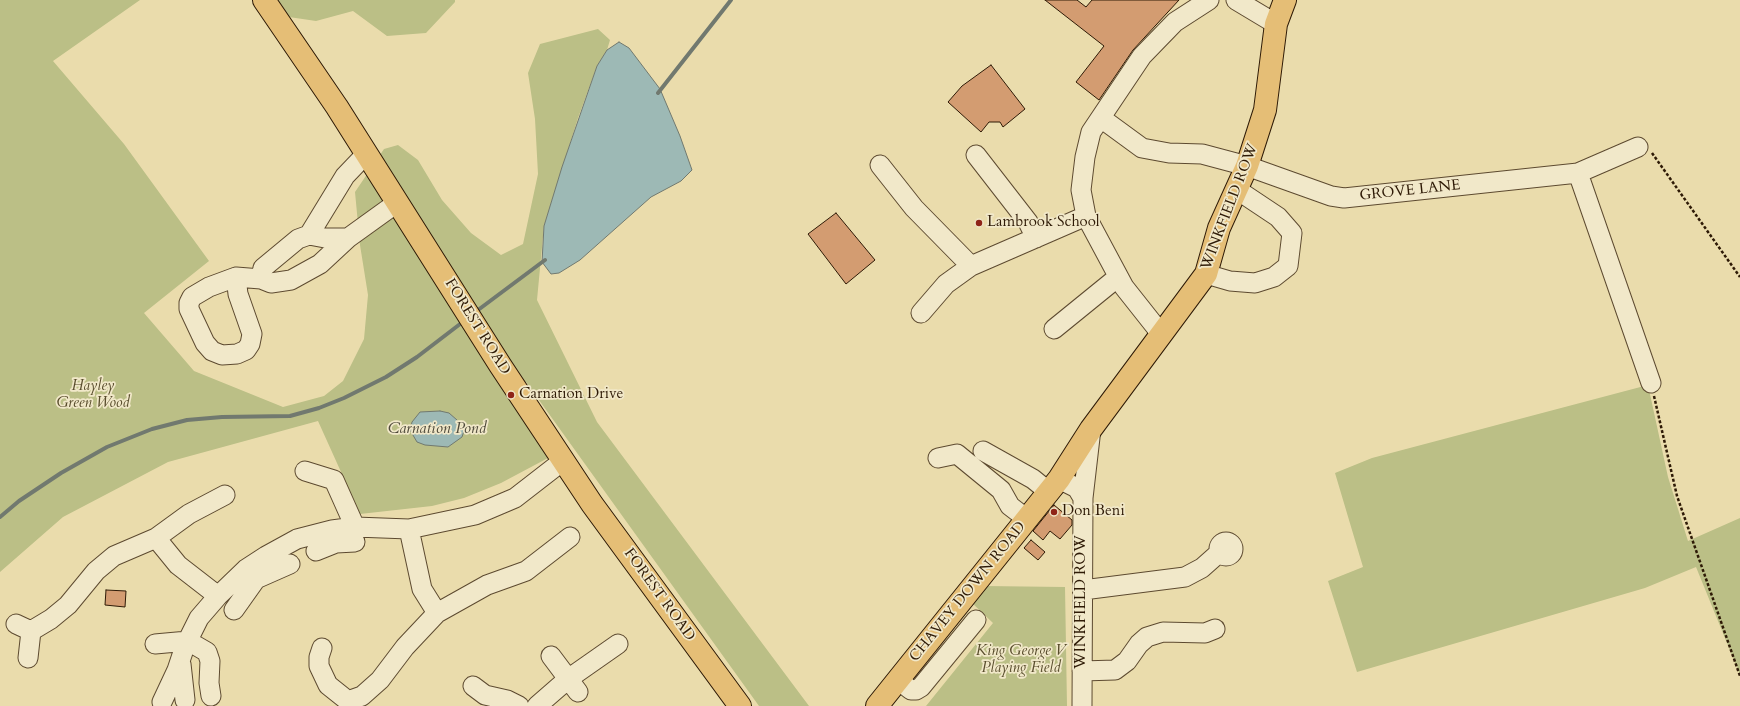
<!DOCTYPE html>
<html>
<head>
<meta charset="utf-8">
<style>
  body { margin:0 }
  canvas { display:block; background:#eadcac }
</style>
</head>
<body>
<canvas width="1740" height="706"></canvas>
<script>
const ctx = document.querySelector('canvas').getContext('2d');
ctx.lineJoin = 'round';
function fillPath(path, color) { ctx.fillStyle = color; ctx.fill(path, 'evenodd'); }
const poly = rows => new Path2D(rows.map(r => 'M' + r).join(''));
function strokePath(path, color, width, dash) { ctx.strokeStyle = color; ctx.lineWidth = width; ctx.lineCap = dash ? 'butt' : 'round'; ctx.setLineDash(dash || []); ctx.stroke(path); }
function write(font, color, halo, rows, align = 'center') {
  ctx.font = font + ' Cardo,serif'; ctx.lineWidth = 3.5; ctx.setLineDash([]); ctx.textBaseline = 'middle'; ctx.strokeStyle = halo; ctx.fillStyle = color; for (const [text, x, y, turn = 0] of rows) {
    ctx.save(); ctx.translate(x, y); ctx.rotate((+turn || 0) * Math.PI / 180); ctx.textAlign = isNaN(turn) ? turn : align; if (halo) ctx.strokeText(text, 0, 0); ctx.fillText(text, 0, 0); ctx.restore();
  }
}
fillPath(poly([
  [0,0,140,0,53,61,124,144,209,261,144,313,194,371,283,407,324,396,343,381,364,339,368,295,360,245,355,192,384,149,398,145,418,160,442,200,471,233,501,255,523,244,538,174,535,119,528,73,540,44,598,29,610,40,607,50,597,66,578,118,544,226,537,300,597,422,809,706,759,706,526,382,509,395,548,458,501,483,464,498,432,506,360,514,318,421,168,462,63,517,0,572],
  [278,0,455,0,455,2,426,33,387,36,353,11,316,21,289,17],
  [1648,385,1668,477,1688,541,1740,518,1740,675,1696,567,1645,588,1357,672,1328,581,1363,567,1335,473,1372,458],
  [984,586,1065,587,1067,706,926,706,993,623,970,601]
]), '#bbbf86');
const water = poly([
  [619,42,629,48,660,89,680,136,692,170,681,181,651,197,580,260,559,273,551,274,542,262,544,226,562,167,597,66,607,50,619,42],
  [440,411,449,413,457,420,464,431,462,437,448,447,425,445,417,442,410,430,412,422,420,412,440,411]
]);
fillPath(water, '#9db9b5');
strokePath(water, '#71796f', 1);
strokePath(poly([
  [658,93,731,0],
  [474,313,545,260],
  [0,517,19,501,61,473,107,447,152,429,187,420,222,417,290,416,319,408,344,398,386,377,417,357,464,321]
]), '#71796f', 4);
const building = poly([
  [1045,0,1077,0,1086,7,1092,0,1179,0,1133,50,1099,100,1076,82,1104,46,1045,0],
  [991,65,1025,109,1003,127,1000,122,989,122,981,132,948,102,962,86,991,65],
  [836,213,875,260,846,284,808,234,836,213],
  [1054,505,1072,520,1072,525,1060,539,1050,531,1043,540,1033,531,1054,505],
  [1031,540,1045,552,1038,560,1024,548,1031,540],
  [106,590,126,591,125,607,105,605,106,590]
]);
fillPath(building, '#d39c71');
strokePath(building, '#2e1a06', 1);
const minor = poly([
  [1236,0,1276,24],
  [1101,118,1142,148,1169,153,1202,154,1247,166,1331,196,1344,198,1578,173,1638,147],
  [976,155,1028,222,1036,238],
  [880,165,914,208,971,266],
  [1578,173,1651,383],
  [309,235,345,176,367,153],
  [348,238,325,238,309,235,298,239,263,268,261,279,271,283,291,280,320,264,348,238,398,202],
  [1206,274,1230,281,1255,283,1274,277,1288,266,1292,233,1278,217,1236,189],
  [236,277,238,294,252,334,250,344,246,350,237,354,222,355,212,351,205,343,189,309,189,303,192,297,209,287,236,277,261,279],
  [921,313,946,284,971,266,1086,216],
  [1054,329,1118,277],
  [1162,335,1124,287,1086,216,1081,190,1085,157,1091,132,1142,56,1175,22,1209,0],
  [983,451,1033,479,1049,492],
  [938,458,957,454,1001,490,1010,506,1027,519],
  [305,471,334,480,355,527],
  [1059,479,1077,488,1083,498,1082,706],
  [1083,498,1091,429],
  [409,529,422,589,437,613],
  [332,530,336,543,355,542],
  [156,538,189,514,225,495],
  '1219 549a7 7 0 1 1 14 0a7 7 0 1 1-14 0Z',
  [316,551,336,543],
  [256,579,290,564],
  [1083,590,1185,577,1202,568,1220,552],
  [234,610,256,579,246,569],
  [16,624,31,631],
  [31,631,51,619,68,605,96,571,114,556,156,538,178,565,218,596],
  [155,644,188,641,207,652,210,661,209,683,211,696],
  [322,648,319,657,319,666,328,685,348,701,362,696,380,680,405,647,437,613,487,585,526,571,570,537],
  [551,656,578,692],
  [28,658,31,631],
  [181,664,185,700],
  [1082,671,1115,670,1127,661,1139,644,1147,637,1163,632,1205,633,1215,629],
  [898,680,911,690,916,690,921,687,976,620],
  [473,686,485,695,507,700,519,706],
  [162,702,177,670,185,646,199,618,218,596,246,569,266,556,297,539,332,530,355,527,409,529,475,515,515,498,564,460],
  [537,706,568,679,618,644]
]);
const major = poly([
  [264,0,337,107,500,365,592,504,740,706],
  [877,706,1059,479,1091,429,1206,274,1219,228,1247,166,1265,110,1276,24,1285,0]
]);
strokePath(minor, '#5d4a30', 21);
strokePath(major, '#2e1a06', 24);
strokePath(poly([
  [1652,153,1740,277],
  [1654,396,1677,496,1740,676]
]), '#2e1a06', 2.5, [3, 2]);
strokePath(minor, '#f1e8c9', 19);
strokePath(major, '#e5be76', 22);
for (const [x, y, r, color] of [
  [979,223,4,"#8f2418"],
  [511,395,4,"#8f2418"],
  [1054,512,4,"#8f2418"]
]) { const dot = new Path2D(); dot.arc(x, y, r, 0, 2 * Math.PI); ctx.fillStyle = color; ctx.fill(dot); strokePath(dot, '#f1e8c9', 1.5); }
write('15px', '#2e1a06', '#f1e8c9', [
  ["GROVE LANE",1410,191,-6],
  ["WINKFIELD ROW",1230,207,-69],
  ["FOREST ROAD",477,327,58],
  ["CHAVEY DOWN ROAD",968,592,-51],
  ["FOREST ROAD",659,595,54],
  ["WINKFIELD ROW",1082,602,-90]
]);
write('15px', '#2e1a06', '#f1e8c9', [
  ["Lambrook School",987,223],
  ["Carnation Drive",519,395],
  ["Don Beni",1062,512]
], 'left');
write('italic 15px', '#584c2c', '#f1e8c9', [
  ["Hayley",93,387],
  ["Green Wood",93,404],
  ["King George V",1021,652],
  ["Playing Field",1021,669]
]);
write('italic 16px', '#4f4a3b', '#f1e8c9', [
  ["Carnation Pond",437,429]
]);
</script>
</body>
</html>
